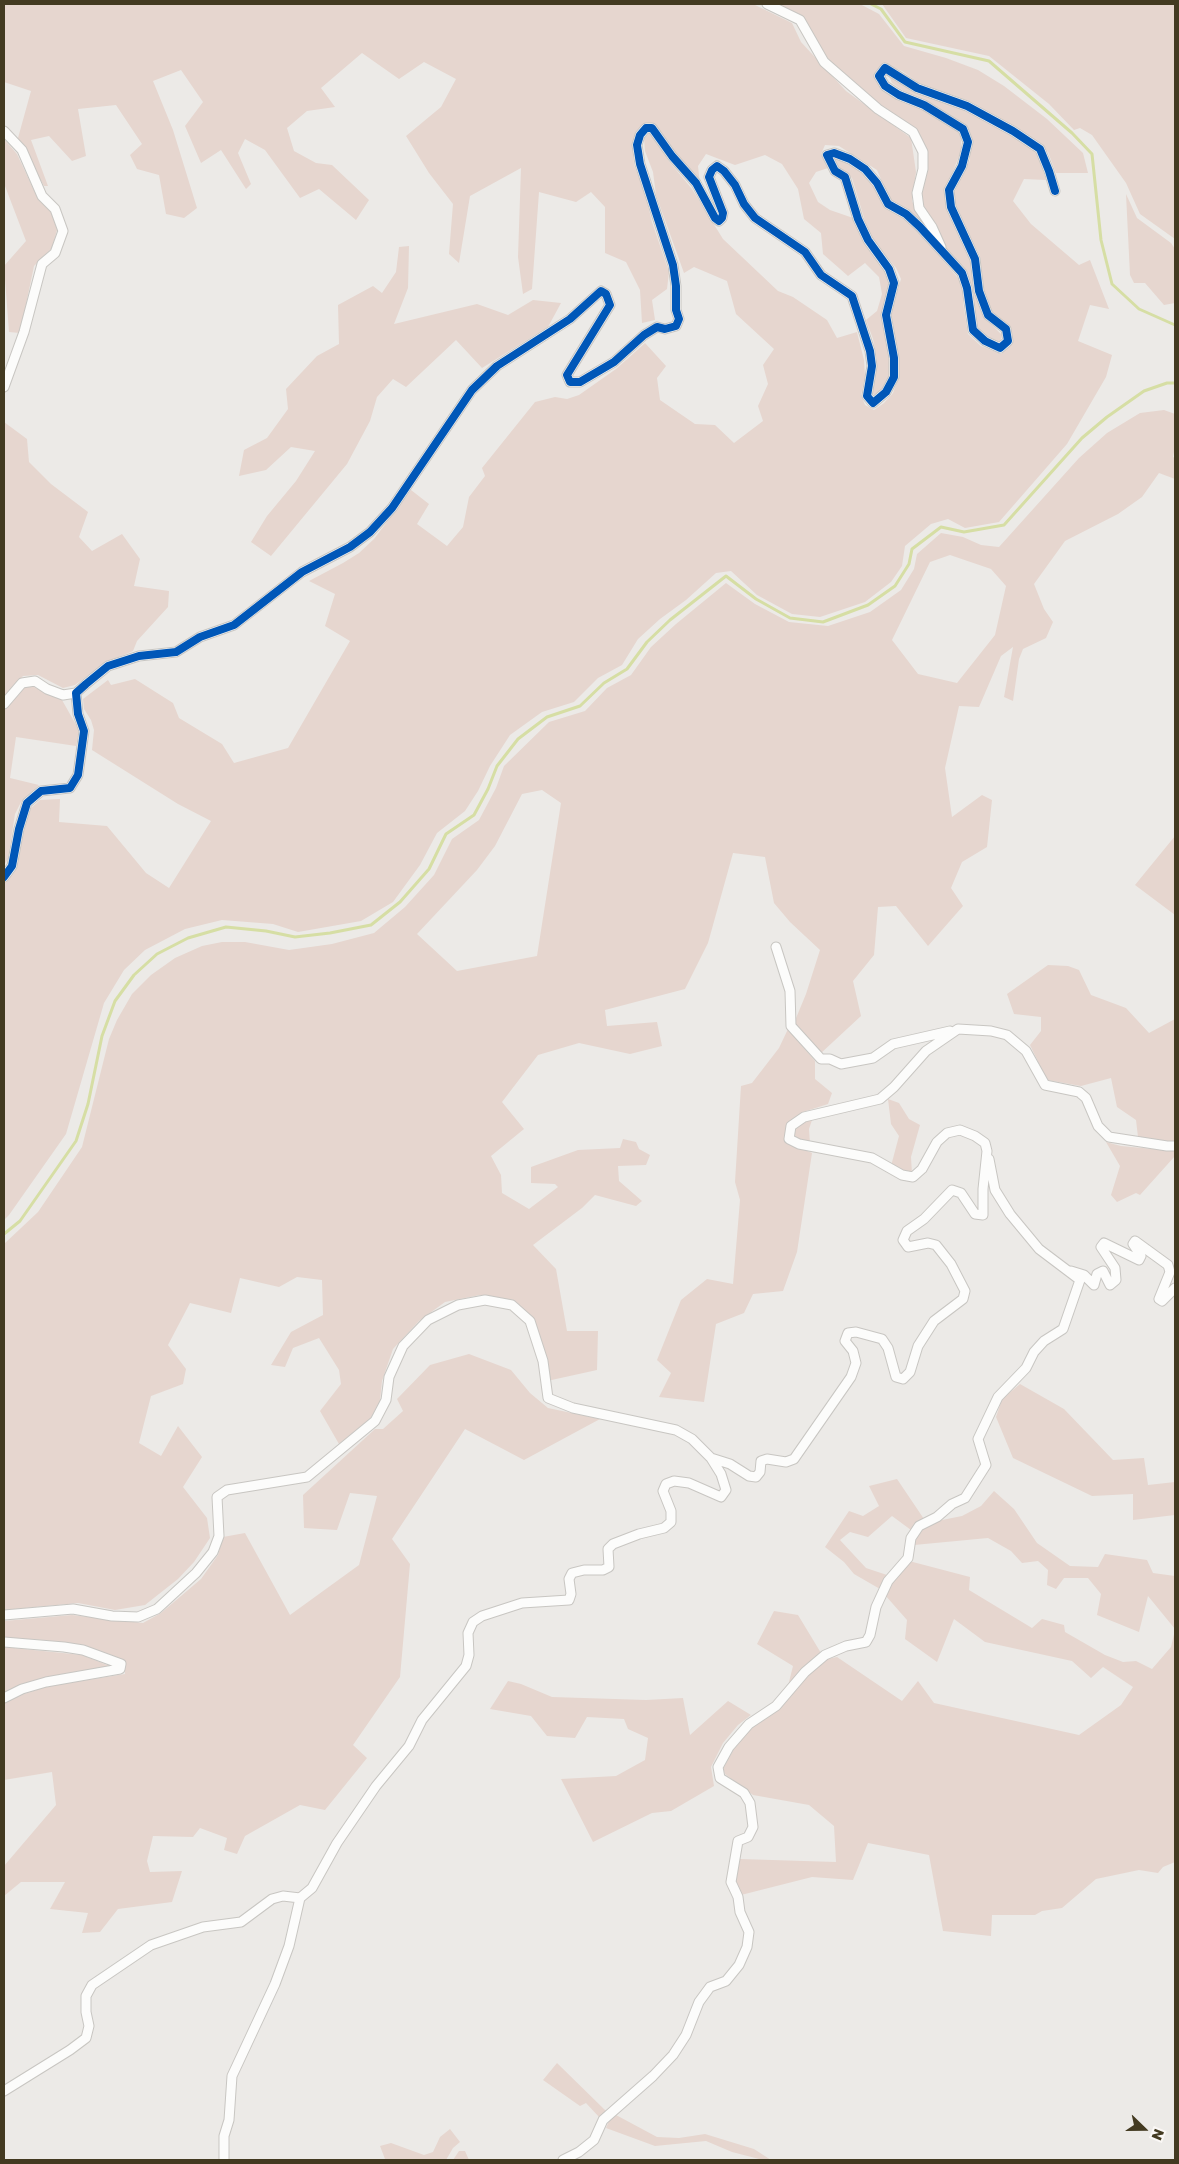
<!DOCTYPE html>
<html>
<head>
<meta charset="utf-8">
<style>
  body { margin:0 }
  #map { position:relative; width:1179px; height:2164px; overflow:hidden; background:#eceae7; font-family:"Golos Text",sans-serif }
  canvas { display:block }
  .frame { position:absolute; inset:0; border:5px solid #433a21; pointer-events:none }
  .north { position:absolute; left:1119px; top:2104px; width:50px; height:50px; -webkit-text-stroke:4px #fbf8f6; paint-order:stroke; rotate:112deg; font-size:14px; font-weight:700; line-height:20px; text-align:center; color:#433a21 }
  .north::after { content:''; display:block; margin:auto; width:18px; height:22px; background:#433a21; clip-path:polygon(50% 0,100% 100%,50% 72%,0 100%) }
</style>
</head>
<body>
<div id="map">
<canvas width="1179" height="2164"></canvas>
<div class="frame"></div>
<div class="north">N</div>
</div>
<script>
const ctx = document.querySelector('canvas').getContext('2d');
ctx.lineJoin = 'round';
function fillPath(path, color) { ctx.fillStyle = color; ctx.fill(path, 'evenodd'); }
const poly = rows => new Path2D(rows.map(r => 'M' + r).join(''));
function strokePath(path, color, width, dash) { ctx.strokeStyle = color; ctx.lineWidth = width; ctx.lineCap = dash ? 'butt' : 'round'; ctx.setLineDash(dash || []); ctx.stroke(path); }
fillPath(poly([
  [4,4,753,4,792,23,801,42,846,91,911,138,916,172,912,201,923,226,890,200,877,170,839,146,825,145,821,154,828,168,816,172,809,183,818,202,830,210,856,219,887,270,892,282,888,300,892,376,885,390,878,396,872,394,877,360,873,339,866,320,877,311,882,294,879,277,865,263,848,276,823,254,821,233,804,219,798,189,782,164,765,155,735,165,706,154,698,166,700,184,675,155,657,126,645,124,639,129,633,149,634,165,644,189,652,222,669,272,667,289,652,300,655,320,642,323,640,290,626,262,605,253,605,207,591,192,576,202,539,192,532,289,523,294,518,257,521,168,470,196,459,263,449,254,453,204,429,173,406,136,441,107,456,79,424,62,399,79,362,53,321,88,335,107,307,111,287,128,294,151,316,163,332,165,369,200,356,220,319,189,300,198,265,150,245,139,238,153,251,184,246,189,221,150,201,163,185,126,203,102,181,70,153,81,173,130,197,208,184,218,166,214,159,175,137,169,130,155,142,144,116,105,78,109,86,156,72,161,49,136,31,140,48,186,44,186,18,138,31,91,4,82],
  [773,4,860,4,879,14,904,46,946,58,978,70,1004,86,1047,119,1083,153,1088,173,1056,173,1048,152,1019,129,969,101,919,83,902,71,884,64,876,76,961,133,961,151,944,194,949,212,972,260,979,302,986,319,1002,335,1000,343,989,339,978,330,973,315,970,286,948,253,934,223,922,209,920,193,928,167,927,154,914,129,878,105,827,60,803,18],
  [882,4,1175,4,1175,239,1140,214,1126,183,1092,135,1080,128,1074,130,1049,104,989,56,906,38],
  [888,74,918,92,970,112,1012,135,1038,153,1046,180,1024,179,1013,201,1031,224,1079,265,1090,260,1109,309,1090,305,1078,341,1112,355,1106,377,1067,444,999,522,965,528,948,519,931,524,905,546,902,566,891,582,865,602,820,617,792,614,757,595,731,571,716,573,686,600,660,619,638,639,622,665,598,678,574,702,542,712,510,735,490,766,478,791,465,811,437,833,420,865,393,902,361,921,298,932,273,924,222,920,185,929,145,950,124,970,104,1003,66,1134,9,1215,4,1220,4,883,15,869,23,830,31,808,40,800,60,799,59,822,107,826,146,873,169,888,211,821,178,804,92,750,94,730,91,720,84,709,83,699,108,680,111,685,135,679,173,703,179,718,222,744,234,763,288,748,350,641,325,626,335,594,309,581,343,563,359,553,374,539,411,490,429,504,417,524,447,546,463,527,469,497,485,476,482,468,535,402,555,397,567,399,579,395,616,369,645,343,666,366,657,378,660,400,695,424,715,425,734,443,763,421,758,406,768,384,763,365,774,349,736,314,727,281,694,267,684,273,656,195,653,172,645,151,644,138,650,132,668,160,692,189,723,239,778,291,793,297,827,320,837,338,857,332,864,360,865,376,861,395,865,405,874,410,884,403,893,393,899,376,898,358,890,316,901,279,896,268,877,245,868,231,852,178,839,169,832,158,837,157,849,162,864,173,920,233,958,278,964,289,963,303,968,334,981,346,1001,354,1012,344,1009,329,991,311,983,290,980,256,956,209,954,192,970,160,970,141,966,128,955,119,905,92,892,83],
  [4,139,17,154,38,199,52,212,57,230,52,248,34,266,20,333,9,332,4,266,26,241,5,186],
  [1126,194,1137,218,1171,243,1175,249,1175,303,1164,305,1145,283,1134,283,1130,275],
  [409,246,408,288,394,324,477,304,508,315,533,300,561,303,548,327,482,368,456,340,406,387,393,379,377,397,370,421,347,464,271,556,251,542,267,516,296,481,315,451,291,447,266,470,239,476,244,450,267,438,288,409,286,389,317,356,339,344,338,305,373,286,382,293,396,272,399,247],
  [1164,410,1175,414,1175,447,1173,457,1175,458,1175,479,1159,473,1142,497,1118,514,1065,541,1034,584,1044,609,1053,622,1046,638,1023,649,1019,659,1013,701,1004,697,1013,647,1001,656,979,707,959,706,945,768,952,817,982,795,992,800,987,847,962,862,951,888,963,906,928,946,896,906,878,907,874,955,853,981,861,1016,820,1054,794,1023,806,994,820,950,790,922,774,903,765,857,733,853,708,943,685,989,605,1010,607,1026,657,1022,662,1046,630,1054,579,1043,538,1055,502,1102,524,1129,491,1156,501,1175,502,1193,529,1209,558,1187,555,1184,531,1183,531,1167,578,1150,620,1148,623,1139,636,1142,639,1149,650,1155,646,1165,618,1166,619,1181,642,1201,636,1206,595,1195,582,1208,533,1245,556,1269,567,1331,598,1331,597,1370,547,1381,545,1358,534,1319,513,1300,480,1295,445,1302,419,1321,393,1349,382,1381,380,1401,370,1419,339,1444,320,1411,341,1384,339,1370,319,1338,293,1348,285,1367,271,1365,291,1332,323,1315,322,1280,297,1277,279,1287,240,1278,231,1313,190,1303,168,1345,186,1369,183,1384,151,1396,139,1443,161,1456,178,1426,202,1457,183,1487,207,1518,210,1538,194,1562,178,1579,145,1605,115,1610,78,1603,4,1610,4,1244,38,1212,82,1147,109,1039,117,1020,132,994,151,975,175,958,202,946,222,942,245,942,289,950,332,944,374,933,405,907,434,875,452,839,479,820,496,788,504,766,549,722,585,711,607,688,631,675,651,647,676,624,726,583,755,604,789,622,828,626,870,612,901,590,914,569,917,554,941,533,963,537,981,545,999,547,1079,458,1107,433,1140,413],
  [950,555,991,569,1006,586,995,635,957,683,918,674,892,640,930,562],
  [542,790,561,803,537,956,457,971,417,934,477,870,495,846,522,794],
  [4,422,27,439,29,462,51,484,88,512,79,537,92,551,122,534,140,559,134,586,169,591,168,607,137,641,133,651,105,663,75,685,63,688,38,675,23,676,4,696],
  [25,686,34,687,62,700,79,730,76,746,16,737,10,778,39,785,21,802,15,814,8,859,4,865,4,709],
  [1175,836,1175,915,1135,885],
  [1048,965,1068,966,1079,970,1091,995,1126,1008,1149,1033,1175,1019,1175,1141,1166,1142,1138,1137,1136,1120,1117,1107,1111,1078,1081,1086,1047,1080,1030,1045,1041,1031,1041,1017,1014,1014,1007,994],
  [788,1029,815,1061,815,1079,832,1093,828,1104,803,1112,790,1122,785,1131,786,1142,812,1153,797,1252,783,1291,753,1294,744,1313,716,1324,704,1402,659,1397,671,1373,657,1360,681,1300,707,1279,733,1284,740,1200,735,1182,741,1086,752,1083,779,1048],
  [888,1099,899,1103,909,1119,920,1125,911,1157,912,1174,891,1166,899,1136,891,1124],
  [813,1117,809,1129,810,1144,792,1138,793,1127],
  [1106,1142,1121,1146,1175,1151,1175,1156,1140,1195,1136,1193,1117,1202,1111,1195,1120,1166],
  [469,1354,511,1370,530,1393,548,1408,600,1419,524,1460,465,1429,392,1539,410,1564,400,1677,353,1745,367,1758,325,1810,300,1805,245,1836,237,1854,224,1850,227,1838,200,1828,193,1837,153,1836,147,1861,150,1872,182,1871,172,1902,118,1909,100,1932,82,1933,88,1913,50,1909,65,1882,21,1882,4,1896,4,1866,56,1805,52,1772,4,1780,4,1703,24,1694,49,1686,125,1674,125,1661,81,1646,44,1640,4,1638,4,1621,72,1615,143,1623,161,1613,201,1579,218,1555,223,1537,245,1533,290,1615,359,1565,377,1496,350,1493,337,1530,304,1528,303,1495,375,1429,383,1429,403,1411,397,1399,430,1365],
  [1020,1384,1064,1409,1113,1460,1144,1458,1148,1485,1175,1482,1175,1515,1133,1520,1133,1494,1092,1496,1013,1458,996,1417,1002,1399],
  [897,1479,924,1519,911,1530,892,1516,868,1537,850,1532,840,1540,866,1568,887,1575,880,1589,854,1574,844,1562,825,1547,849,1511,863,1516,879,1506,869,1486],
  [994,1491,1014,1509,1037,1543,1070,1566,1098,1567,1105,1554,1147,1560,1153,1573,1175,1576,1175,1629,1148,1596,1139,1632,1097,1615,1101,1594,1088,1578,1064,1578,1056,1589,1047,1585,1048,1570,1038,1561,1022,1563,1011,1551,988,1538,914,1545,921,1528,937,1521,962,1516,981,1506],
  [909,1561,970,1577,969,1590,1032,1628,1042,1619,1064,1625,1065,1632,1105,1655,1123,1662,1136,1661,1152,1669,1171,1647,1175,1630,1175,1862,1163,1867,1158,1873,1139,1870,1096,1879,1062,1908,1042,1911,1035,1915,992,1915,991,1936,943,1931,929,1855,868,1843,853,1880,812,1877,741,1895,735,1883,740,1859,836,1862,834,1826,809,1805,753,1795,725,1774,723,1769,734,1749,752,1726,808,1674,827,1659,837,1657,902,1701,918,1681,934,1703,1079,1735,1121,1705,1133,1687,1103,1667,1091,1678,1072,1661,985,1642,954,1619,937,1662,905,1639,907,1620,885,1595,891,1582],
  [774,1611,798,1615,821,1653,788,1686,793,1666,757,1644],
  [4,1647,82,1655,112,1667,42,1678,19,1685,4,1693],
  [508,1681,521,1684,552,1697,646,1700,683,1698,690,1735,728,1701,751,1715,738,1725,723,1743,711,1767,714,1786,671,1811,652,1813,593,1842,561,1779,616,1776,645,1760,648,1738,628,1729,624,1719,587,1717,575,1738,547,1736,531,1716,490,1709],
  [557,2063,606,2111,599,2117,586,2103,580,2106,543,2080],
  [616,2115,657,2137,679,2138,705,2134,754,2149,771,2160,763,2160,732,2152,706,2141,655,2146,606,2128,609,2121],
  [450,2129,460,2142,453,2148,446,2160,385,2159,380,2146,391,2143,424,2155,433,2152,440,2137],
  [459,2151,465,2151,469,2160,453,2160]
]), '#e6d6cf');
strokePath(poly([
  [871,4,881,9,905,42,989,61,1072,133,1092,154,1101,240,1112,284,1139,309,1175,325],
  [4,1234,20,1221,76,1141,88,1104,102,1036,115,1001,134,975,157,954,188,938,226,927,266,931,295,937,330,933,371,925,400,902,429,869,446,834,474,815,488,789,497,766,518,739,547,717,580,706,604,683,627,669,647,642,670,620,726,576,756,599,790,618,823,622,868,605,895,586,909,564,912,549,941,527,964,532,1004,525,1082,438,1107,417,1144,391,1167,383,1175,383]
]), '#d6dea4', 3);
const minor = poly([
  [767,4,800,20,824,62,878,109,913,132,923,152,923,169,917,193,919,208,932,227,941,247],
  [4,131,22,150,42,196,55,209,63,231,55,253,42,264,24,332,4,387],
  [4,704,22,683,35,681,47,689,63,695,76,693],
  [4,877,12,866,19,829,27,803,41,791,70,788,78,775,84,731,78,714,76,693,86,684,108,666,139,656,176,652,200,637,234,625,302,572,350,547,370,532,392,508,472,390,497,366,570,319,601,291,606,294,610,305,567,375,570,382,580,382,614,362,644,335,657,327,665,329,676,326,679,319,676,310,676,286,673,265,640,164,637,145,640,135,646,128,652,128,672,156,696,183,715,218,719,221,722,218,723,213,709,177,712,170,717,166,724,171,735,185,744,204,755,218,805,252,821,275,852,296,870,351,872,366,867,396,873,403,886,392,894,377,894,358,886,315,894,283,889,269,868,240,858,219,845,177,835,171,827,155,834,153,850,159,865,169,877,183,888,204,906,214,920,227,962,273,967,288,973,330,985,341,1000,348,1008,341,1006,329,988,315,979,291,975,259,951,207,949,190,962,166,968,142,963,129,924,105,899,95,885,86,879,76,885,68,917,88,967,106,1013,131,1040,149,1049,171,1055,191],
  [776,947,790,991,791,1026,821,1059,830,1059,841,1064,873,1058,893,1044,950,1031],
  [1071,1271,1084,1275,1094,1285,1097,1274,1103,1271,1110,1285,1116,1280,1115,1268,1101,1247,1104,1243,1139,1260,1141,1256,1133,1244,1135,1241,1168,1265,1170,1272,1159,1299,1162,1301,1175,1288],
  [711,1458,730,1464,749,1476,756,1477,760,1472,761,1461,767,1459,786,1462,794,1459,851,1377,856,1363,853,1351,845,1341,848,1333,856,1332,882,1339,888,1348,896,1377,903,1379,910,1372,918,1346,934,1321,963,1299,965,1291,951,1264,936,1245,928,1243,908,1247,903,1240,907,1231,924,1219,952,1190,961,1193,975,1214,983,1215,983,1189,987,1151,985,1143,975,1136,960,1130,947,1133,937,1142,922,1169,913,1177,902,1175,872,1158,799,1144,789,1139,791,1126,804,1117,880,1099,894,1087,926,1051,958,1029,991,1031,1007,1035,1026,1051,1045,1085,1079,1092,1086,1098,1098,1126,1109,1137,1167,1146,1175,1146],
  [4,1615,73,1609,112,1616,138,1617,157,1609,196,1573,213,1552,219,1536,217,1497,227,1490,307,1477,375,1421,386,1400,389,1377,403,1346,428,1320,458,1305,485,1300,512,1305,530,1321,543,1361,548,1398,573,1408,676,1430,692,1439,711,1458,721,1474,726,1490,721,1497,689,1483,674,1481,666,1484,663,1491,671,1511,671,1522,664,1528,639,1534,613,1544,608,1549,609,1567,603,1570,584,1570,572,1573,569,1579,571,1594,569,1600,522,1603,482,1616,473,1622,468,1633,469,1655,466,1666,422,1720,409,1746,376,1786,337,1843,312,1888,300,1898,283,1896,272,1899,241,1922,203,1927,151,1945,92,1985,86,1996,86,2012,89,2026,86,2038,70,2050,4,2091],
  [4,1642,64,1647,83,1650,121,1664,120,1669,46,1682,22,1689,4,1698],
  [224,2160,224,2136,229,2120,232,2076,275,1984,289,1946,300,1898],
  [563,2160,579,2152,594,2140,603,2120,653,2076,673,2055,686,2035,699,2002,710,1987,726,1981,739,1965,747,1947,749,1932,740,1912,738,1897,731,1882,738,1841,748,1837,753,1827,750,1803,744,1793,720,1778,718,1767,729,1747,749,1724,776,1706,805,1672,825,1655,846,1646,866,1642,870,1635,876,1607,888,1581,908,1558,911,1538,919,1526,937,1517,952,1504,965,1498,986,1465,978,1439,998,1397,1026,1368,1034,1352,1044,1341,1063,1329,1080,1280,1039,1249,1010,1214,995,1190,989,1159]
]);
strokePath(minor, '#c8c6c2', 11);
strokePath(minor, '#fcfcfb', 9);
strokePath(poly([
  [4,877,12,866,19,829,27,803,41,791,70,788,78,775,84,731,78,714,76,693,86,684,108,666,139,656,176,652,200,637,234,625,302,572,350,547,370,532,392,508,472,390,497,366,570,319,601,291,606,294,610,305,567,375,570,382,580,382,614,362,644,335,657,327,665,329,676,326,679,319,676,310,676,286,673,265,640,164,637,145,640,135,646,128,652,128,672,156,696,183,715,218,719,221,722,218,723,213,709,177,712,170,717,166,724,171,735,185,744,204,755,218,805,252,821,275,852,296,870,351,872,366,867,396,873,403,886,392,894,377,894,358,886,315,894,283,889,269,868,240,858,219,845,177,835,171,827,155,834,153,850,159,865,169,877,183,888,204,906,214,920,227,962,273,967,288,973,330,985,341,1000,348,1008,341,1006,329,988,315,979,291,975,259,951,207,949,190,962,166,968,142,963,129,924,105,899,95,885,86,879,76,885,68,917,88,967,106,1013,131,1040,149,1049,171,1055,191]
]), '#0057b8', 8);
</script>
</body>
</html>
